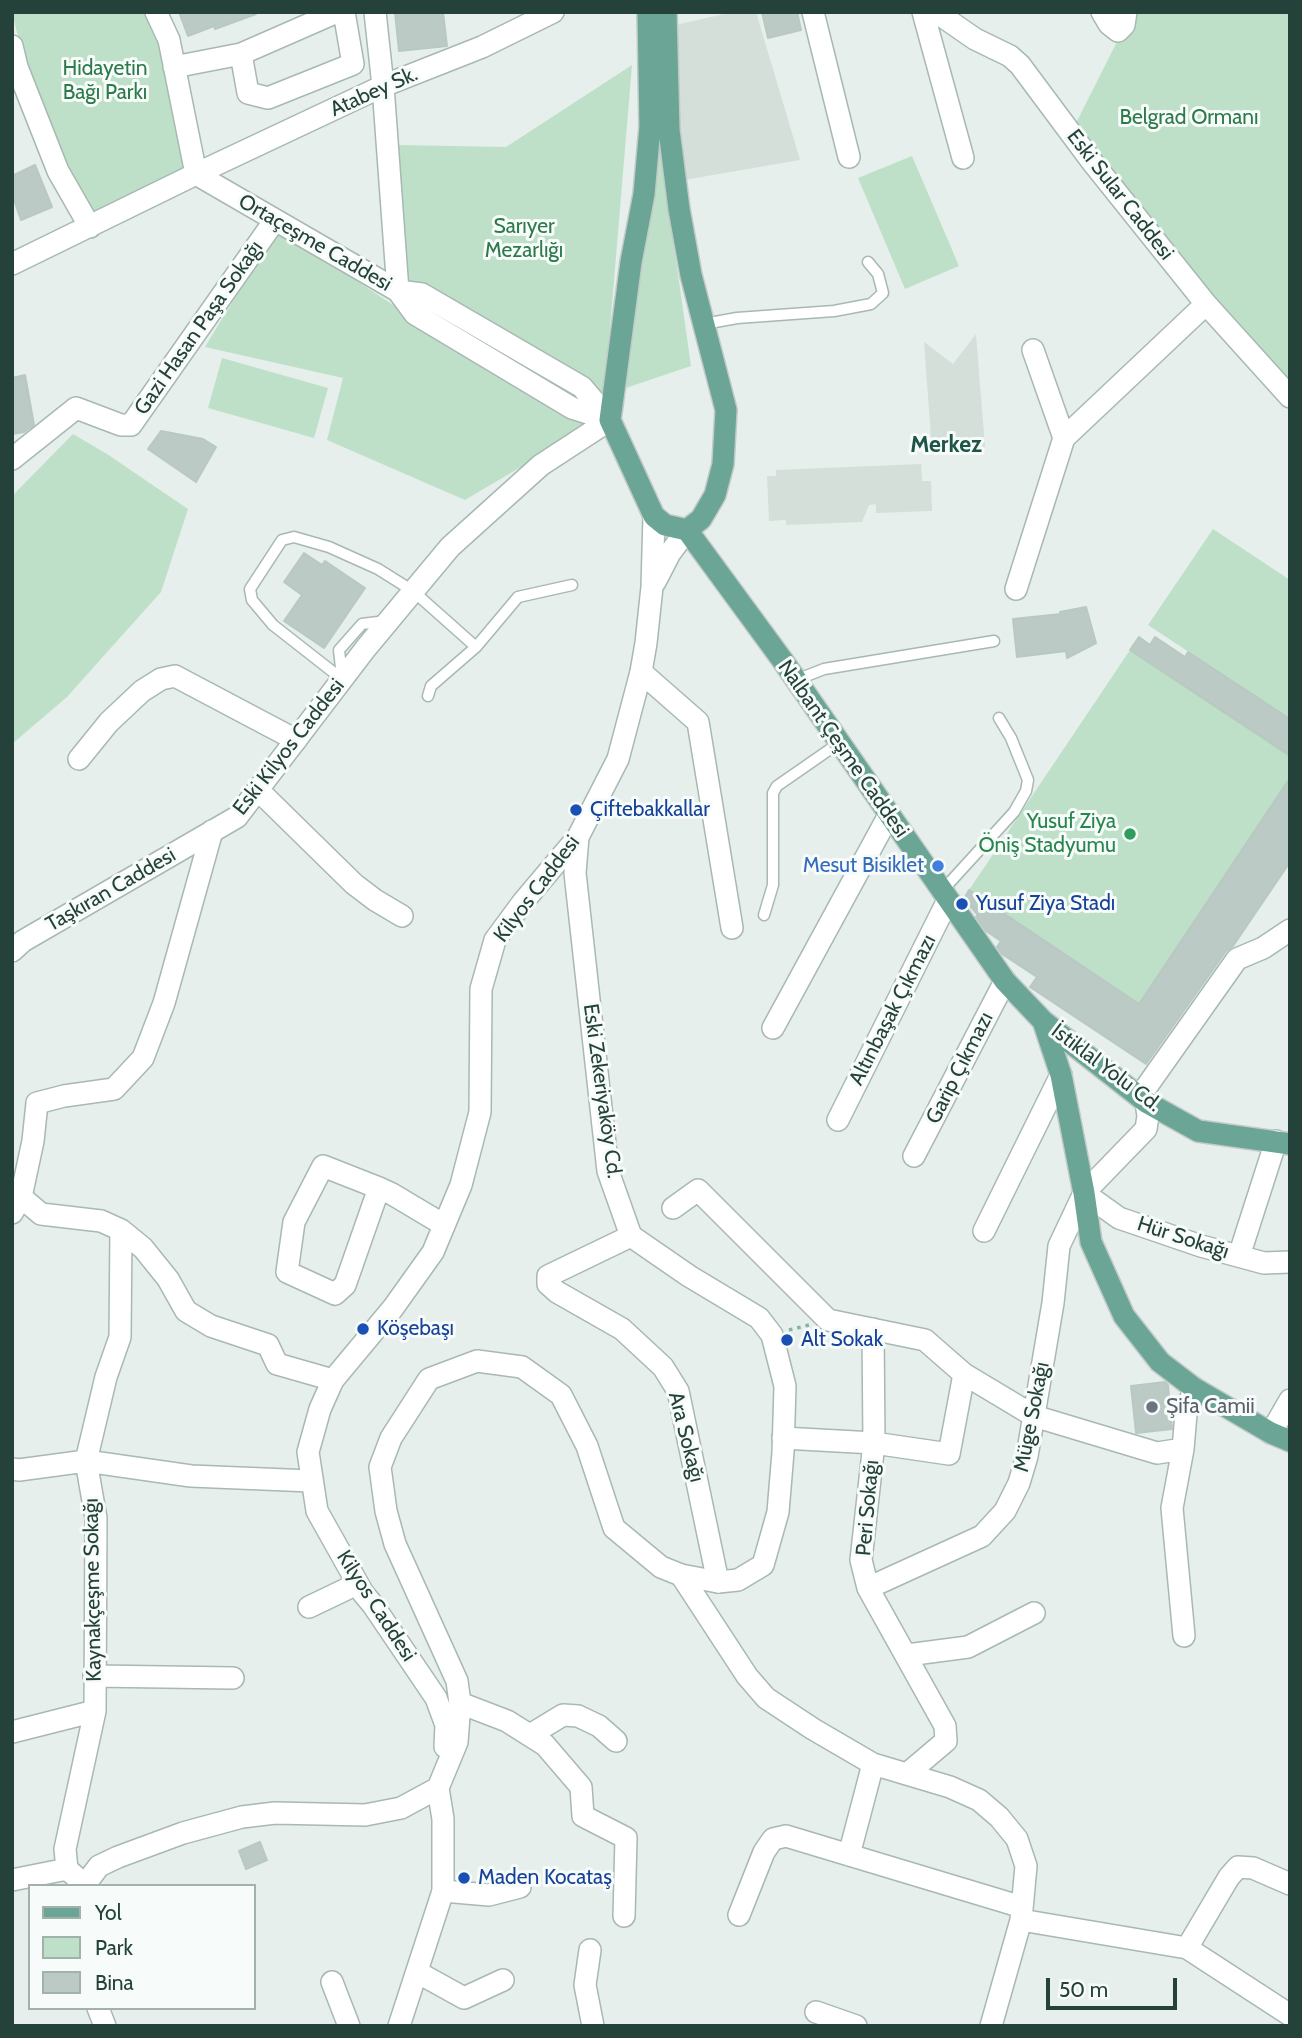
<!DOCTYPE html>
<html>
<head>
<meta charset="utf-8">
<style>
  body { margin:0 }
  #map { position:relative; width:1302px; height:2038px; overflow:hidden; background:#e6efeb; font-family:Cabin,sans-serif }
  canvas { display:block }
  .frame { position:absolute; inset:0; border:14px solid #24423a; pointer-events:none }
  .legend { position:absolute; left:28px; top:1884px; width:228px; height:126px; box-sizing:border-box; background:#f7fbf9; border:2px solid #a3b1ad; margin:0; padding:9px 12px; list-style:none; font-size:21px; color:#24423a }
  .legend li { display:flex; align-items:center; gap:14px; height:35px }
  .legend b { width:35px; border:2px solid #a3b1ad }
  .scale { position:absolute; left:1046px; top:1978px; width:131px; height:32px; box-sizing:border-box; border:4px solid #24423a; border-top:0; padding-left:9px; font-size:21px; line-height:24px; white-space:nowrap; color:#24423a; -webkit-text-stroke:5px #f7fbf9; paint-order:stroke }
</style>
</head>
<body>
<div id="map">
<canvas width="1302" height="2038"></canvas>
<div class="frame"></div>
<ul class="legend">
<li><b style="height:9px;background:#6aa596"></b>Yol</li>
<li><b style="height:19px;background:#bfe0c8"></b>Park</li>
<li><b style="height:19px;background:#bbcac4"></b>Bina</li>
</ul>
<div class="scale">50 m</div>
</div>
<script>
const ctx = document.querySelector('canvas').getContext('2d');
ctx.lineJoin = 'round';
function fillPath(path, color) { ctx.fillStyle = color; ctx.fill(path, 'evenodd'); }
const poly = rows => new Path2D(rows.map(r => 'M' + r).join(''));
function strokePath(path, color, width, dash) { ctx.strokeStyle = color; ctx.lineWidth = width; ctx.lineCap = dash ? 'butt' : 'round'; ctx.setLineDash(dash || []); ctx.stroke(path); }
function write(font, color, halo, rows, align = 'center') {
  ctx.font = font + ' Cabin,sans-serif'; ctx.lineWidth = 6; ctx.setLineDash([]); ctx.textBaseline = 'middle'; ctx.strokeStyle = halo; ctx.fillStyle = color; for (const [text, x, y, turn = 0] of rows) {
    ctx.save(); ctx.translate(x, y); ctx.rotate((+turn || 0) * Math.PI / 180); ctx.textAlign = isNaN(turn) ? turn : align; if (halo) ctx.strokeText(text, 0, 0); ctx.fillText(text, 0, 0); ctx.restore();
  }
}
fillPath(poly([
  [733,12,756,12,800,160,684,180,671,112,671,26],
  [976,334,985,447,932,451,924,342,953,364],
  [921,464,922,481,931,481,932,511,876,513,876,504,869,505,862,522,786,525,786,520,769,521,767,476,776,476,776,470]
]), '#d4dfda');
fillPath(poly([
  [12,12,150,12,165,49,191,171,91,222,20,45],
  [1132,12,1290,12,1290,400,1071,133],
  [632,65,604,400,590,384,405,278,398,145,506,147],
  [642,144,660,147,691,366,617,391],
  [912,156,959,266,905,289,858,178],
  [277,228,428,328,597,422,465,500,327,440,343,378,205,347],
  [222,358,328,388,314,438,208,408],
  [73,434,107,454,188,509,161,592,67,697,12,744,12,496],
  [1213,529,1290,580,1290,719,1148,625],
  [1130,650,1290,756,1290,778,1139,1004,969,890]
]), '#bfe0c8');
const building = poly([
  [179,12,256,12,256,14,215,29,214,26,188,36,179,12],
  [395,12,443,12,447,46,399,51,395,12],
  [762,12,797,12,801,30,768,38,762,12],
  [35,165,52,207,21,220,12,194,12,176,35,165],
  [25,375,34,425,24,432,12,434,12,378,25,375],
  [161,431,203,439,216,447,196,482,148,449,161,431],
  [304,553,322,565,325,561,365,588,324,648,284,621,302,595,284,582,304,553],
  [1086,607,1096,643,1067,658,1066,651,1017,657,1013,619,1061,614,1060,612,1086,607],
  [1139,637,1150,645,1155,637,1185,657,1188,652,1290,719,1290,756,1130,650,1139,637],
  [1290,778,1290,862,1233,946,1226,951,1146,1064,1030,987,1037,977,1002,954,997,947,1001,941,986,931,976,917,978,915,964,899,969,890,1139,1004,1290,778],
  [1165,1382,1168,1385,1172,1429,1136,1433,1131,1386,1165,1382],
  [260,1842,267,1860,246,1869,239,1851,260,1842]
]);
fillPath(building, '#bbcac4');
strokePath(building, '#b8c9c2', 2);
const service = poly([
  [704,324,737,318,834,311,871,304,883,293,878,274,868,262],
  [342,677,339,650,362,624,386,621],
  [342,679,273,625,252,600,250,589,282,540,294,537,329,547,378,569,413,591,476,647],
  [796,680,824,669,994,641],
  [428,696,431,686,476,647,518,597,572,585],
  [942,891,1014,812,1026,791,1028,780,1011,738,999,718],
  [764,915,773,885,773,793,777,786,839,743]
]);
const minor = poly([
  [156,12,169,40,196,174,398,291,415,314,572,408,610,420],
  [375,12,383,86,398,291],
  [813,12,849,157],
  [923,12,963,158],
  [936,12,975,39,1010,56,1020,65,1093,163,1206,304,1290,397],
  [1102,12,1109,24,1118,31,1124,25,1126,12],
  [12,46,17,67,58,171,90,227],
  [241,54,248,93,268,98,353,64,344,12],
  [174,67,241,54,337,12],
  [12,264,196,174,383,86,482,47,553,12],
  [398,291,422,294,582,387,610,420],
  [1033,350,1064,438],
  [12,459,76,408,121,425,131,425,275,220],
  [1016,589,1064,438,1206,304],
  [641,672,698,722,732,928],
  [79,759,109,722,142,691,161,679,175,676,296,740],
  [258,790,354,884,375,900,402,916],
  [773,1028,889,815],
  [1140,1096,1237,959,1263,948,1290,930],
  [838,1120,948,900],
  [914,1156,1005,981],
  [379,1188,345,1285,335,1294,287,1272,294,1222,323,1166,379,1188,392,1194,444,1225],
  [1084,1193,1119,1218,1201,1246,1264,1263,1290,1262],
  [21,1197,41,1214,101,1221,121,1230,143,1248,168,1279,186,1311,211,1326,268,1345,277,1364,333,1380],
  [673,1208,698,1190,828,1320,925,1340,964,1374,1034,1416,1157,1453,1183,1449],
  [12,1213,21,1197,33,1141,37,1103,64,1096,114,1089,143,1058,164,1003,212,831],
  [984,1231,1061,1075],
  [631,1236,548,1276,548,1284,557,1292,622,1329,663,1367,678,1391,718,1582],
  [1239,1256,1276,1141],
  [873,1329,874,1443,861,1560,868,1588,945,1726,946,1741,907,1774],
  [1271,1433,1290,1400],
  [783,1438,874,1443,949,1454,964,1374],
  [12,1469,19,1470,86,1461,191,1476,311,1481],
  [681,1575,747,1676,766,1698,813,1729,873,1764,950,1787,979,1800,999,1817,1017,1839,1026,1866,1021,1920,991,2026],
  [868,1588,982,1536,1005,1511,1019,1483,1027,1456,1053,1303,1059,1246,1084,1193,1146,1129,1148,1116,1146,1102],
  [309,1607,357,1584],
  [1184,1636,1172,1508,1183,1449,1186,1414,1194,1388],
  [907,1655,968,1647,1034,1613],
  [94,1676,233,1678],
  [460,1703,507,1721,545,1745,581,1787,583,1816,626,1838,624,1916],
  [12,1732,95,1711],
  [530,1735,563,1715,578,1716,599,1726,616,1741],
  [849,1855,873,1764],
  [12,1880,67,1869],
  [84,1884,67,1869,65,1849,95,1711,96,1518,86,1461,106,1377,120,1337,121,1230],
  [443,1891,489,1895,520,1887],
  [739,1915,764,1852,773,1839,786,1836,1022,1907],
  [1021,1920,1187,1948,1290,2015],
  [1187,1948,1229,1877,1238,1867,1253,1868,1290,1884],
  [590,1950,585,1985,593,2026],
  [417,1972,464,1998,503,1980],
  [332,1982,349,2026],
  [816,2012,856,2026]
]);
const tertiary = poly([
  [655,582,670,553,687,530],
  [12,951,23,941,237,817,366,648,450,547,541,465,610,420],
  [445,1747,446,1725,436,1698,373,1605,363,1593,317,1511,308,1452,320,1409,333,1380,393,1308,433,1252,461,1185,480,1112,481,989,495,940,523,902,578,837,618,759,641,672,646,643,652,587,654,516],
  [84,1886,99,1866,118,1857,183,1833,242,1817,275,1813,365,1815,401,1808,438,1788,457,1742,460,1703,457,1681,395,1544,386,1511,380,1467,391,1438,429,1379,477,1361,522,1367,561,1395,587,1446,614,1528,661,1567,681,1575,718,1582,738,1580,763,1565,778,1512,783,1452,785,1386,772,1335,759,1318,689,1276,631,1236,608,1171,575,873,578,837],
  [98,2008,105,2026],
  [399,2026,443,1891,443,1819,438,1788]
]);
const primary = poly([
  [648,12,650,127,644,194,631,262,610,420,654,516,665,525,687,530],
  [666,12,669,130,679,209,691,275,726,410,723,464,715,495,701,519,687,530],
  [687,530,783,661,1005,981,1043,1021,1061,1075,1084,1193,1091,1242,1124,1316,1160,1362,1194,1388,1271,1433,1290,1441],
  [1043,1021,1146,1102,1198,1131,1290,1144]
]);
strokePath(service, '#a8b8b2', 13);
strokePath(minor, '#a8b8b2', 24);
strokePath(tertiary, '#a8b8b2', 24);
strokePath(primary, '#c2cac8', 24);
strokePath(poly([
  [789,1330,809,1325]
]), '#86b3a5', 3.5, [3.5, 5]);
strokePath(service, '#fff', 10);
strokePath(minor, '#fff', 21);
strokePath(tertiary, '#fff', 21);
strokePath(primary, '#6aa596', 21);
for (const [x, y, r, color] of [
  [576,810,7,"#1a4fb4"],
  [1130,834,7,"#2e9e5b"],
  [938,866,7,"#3f7fe0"],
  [962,904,7,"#1a4fb4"],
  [363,1329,7,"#1a4fb4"],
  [787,1340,7,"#1a4fb4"],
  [1152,1407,7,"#6b7280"],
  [464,1878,7,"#1a4fb4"]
]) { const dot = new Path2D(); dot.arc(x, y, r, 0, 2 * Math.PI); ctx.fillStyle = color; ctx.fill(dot); strokePath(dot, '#f7fbf9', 2.5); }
write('21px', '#2d7a4b', '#f7fbf9', [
  ["Hidayetin",105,69],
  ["Bağı Parkı",105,93],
  ["Belgrad Ormanı",1189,118],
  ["Sarıyer",524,227],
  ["Mezarlığı",524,251]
]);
write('21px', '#24423a', '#f7fbf9', [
  ["Atabey Sk.",374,92,-24],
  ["Eski Sular Caddesi",1120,195,52],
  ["Ortaçeşme Caddesi",315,243,30],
  ["Gazi Hasan Paşa Sokağı",199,328,-55],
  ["Eski Kilyos Caddesi",289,747,-52],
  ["Nalbant Çeşme Caddesi",843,749,55],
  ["Kilyos Caddesi",537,889,-53],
  ["Taşkıran Caddesi",111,890,-30],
  ["Altınbaşak Çıkmazı",893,1010,-63],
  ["Garip Çıkmazı",960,1068,-63],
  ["İstiklal Yolu Cd.",1106,1068,37],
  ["Eski Zekeriyaköy Cd.",602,1091,82],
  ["Hür Sokağı",1183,1238,18],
  ["Müge Sokağı",1032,1417,-79],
  ["Ara Sokağı",686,1437,76],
  ["Peri Sokağı",868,1508,-85],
  ["Kaynakçeşme Sokağı",93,1590,-91],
  ["Kilyos Caddesi",376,1606,57]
]);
write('21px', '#164399', '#f7fbf9', [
  ["Çiftebakkallar",590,810],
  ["Yusuf Ziya Stadı",976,904],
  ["Köşebaşı",377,1329],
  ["Alt Sokak",801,1340],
  ["Maden Kocataş",478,1878]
], 'left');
write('21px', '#27864d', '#f7fbf9', [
  ["Yusuf Ziya",1116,822],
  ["Öniş Stadyumu",1116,846]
], 'right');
write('21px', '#366cbe', '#f7fbf9', [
  ["Mesut Bisiklet",924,866]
], 'right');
write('21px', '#5b616d', '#f7fbf9', [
  ["Şifa Camii",1166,1407]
], 'left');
write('bold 23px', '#1f5548', '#f7fbf9', [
  ["Merkez",946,445]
]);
</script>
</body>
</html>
